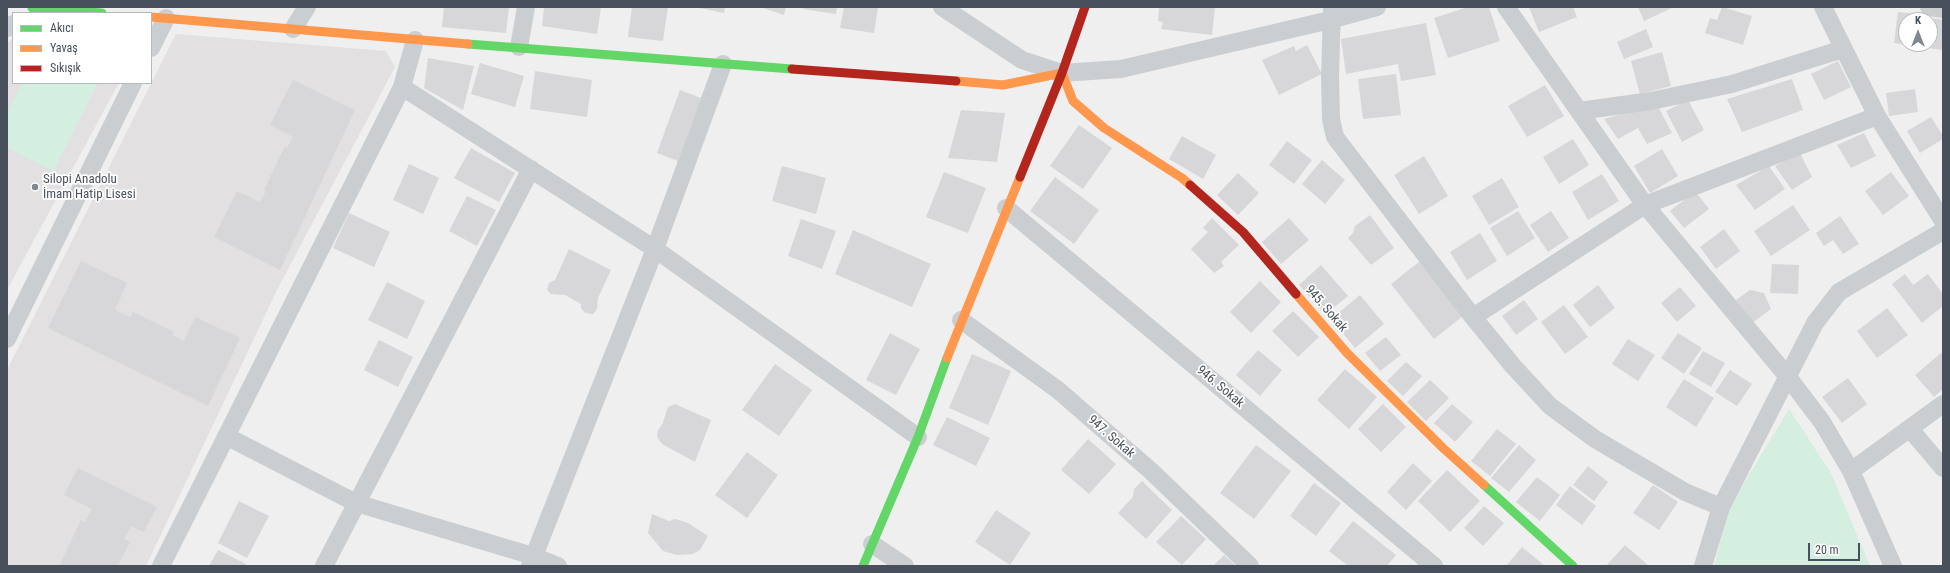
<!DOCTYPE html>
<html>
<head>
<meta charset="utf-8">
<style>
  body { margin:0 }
  #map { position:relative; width:1950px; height:573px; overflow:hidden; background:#f0efef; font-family:"Roboto Condensed",sans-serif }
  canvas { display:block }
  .frame { position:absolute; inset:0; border:8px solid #47505b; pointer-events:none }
  .legend { position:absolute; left:12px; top:12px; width:140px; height:72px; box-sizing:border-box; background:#fff; border:1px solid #b5b9bd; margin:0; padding:5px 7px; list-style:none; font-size:12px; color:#47505b }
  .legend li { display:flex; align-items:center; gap:8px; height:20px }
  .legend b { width:20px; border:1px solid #b5b9bd }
  .north { position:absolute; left:1898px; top:12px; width:40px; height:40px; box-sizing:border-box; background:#fff; border:1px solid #b5b9bd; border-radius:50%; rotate:0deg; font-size:11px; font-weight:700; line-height:16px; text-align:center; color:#47505b }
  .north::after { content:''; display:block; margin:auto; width:14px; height:18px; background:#82888f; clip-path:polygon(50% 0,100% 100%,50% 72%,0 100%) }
  .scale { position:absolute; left:1808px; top:543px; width:52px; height:18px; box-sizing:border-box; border:2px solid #47505b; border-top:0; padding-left:5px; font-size:12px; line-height:14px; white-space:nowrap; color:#47505b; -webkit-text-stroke:3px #fff; paint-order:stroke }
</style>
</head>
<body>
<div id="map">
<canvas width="1950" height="573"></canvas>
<div class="frame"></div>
<ul class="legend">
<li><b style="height:5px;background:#63d668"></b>Akıcı</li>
<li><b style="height:5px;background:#ff974d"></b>Yavaş</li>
<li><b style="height:5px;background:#b3261e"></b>Sıkışık</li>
</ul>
<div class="north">K</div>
<div class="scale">20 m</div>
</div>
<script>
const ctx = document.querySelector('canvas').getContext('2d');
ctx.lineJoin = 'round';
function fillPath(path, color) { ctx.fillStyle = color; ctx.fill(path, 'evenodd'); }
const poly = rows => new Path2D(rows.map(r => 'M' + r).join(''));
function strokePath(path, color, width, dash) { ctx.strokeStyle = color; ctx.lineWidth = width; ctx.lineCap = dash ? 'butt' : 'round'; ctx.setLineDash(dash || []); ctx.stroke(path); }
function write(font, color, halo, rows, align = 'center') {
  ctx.font = font + ' "Roboto Condensed",sans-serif'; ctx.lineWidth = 3.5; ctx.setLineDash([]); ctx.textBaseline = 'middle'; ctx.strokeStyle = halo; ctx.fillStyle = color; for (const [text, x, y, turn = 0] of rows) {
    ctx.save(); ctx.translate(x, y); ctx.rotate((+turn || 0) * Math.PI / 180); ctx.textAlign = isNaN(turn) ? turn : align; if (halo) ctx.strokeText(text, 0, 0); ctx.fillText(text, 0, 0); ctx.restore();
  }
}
fillPath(poly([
  [176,34,386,51,395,67,278,288,146,566,7,566,7,370],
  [13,38,13,83,119,83,7,290,7,43]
]), '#e2e0e1');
fillPath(poly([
  [22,83,98,83,53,171,7,148,7,113],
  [1789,409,1831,473,1870,566,1714,566,1730,506]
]), '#d4eee0');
fillPath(poly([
  [444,7,509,7,506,33,442,27],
  [544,7,601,7,597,34,542,26],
  [632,7,668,7,663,41,628,37],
  [695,7,725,7,724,13],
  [760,7,786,7,784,15],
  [803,7,837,7,836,14,803,9],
  [844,7,878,7,874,33,840,28],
  [1159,7,1215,7,1212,35,1161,29,1163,22,1158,21],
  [1468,7,1489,7,1500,41,1448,58,1434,18],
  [1529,7,1573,7,1577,17,1539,32],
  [1638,7,1674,7,1644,21],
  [1722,7,1752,16,1743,45,1705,33,1710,18,1717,20],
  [1898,12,1926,15,1925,20,1906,20,1906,45,1894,43],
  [1931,18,1943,20,1943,50,1928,48,1928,44,1930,44],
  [1426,23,1436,75,1401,81,1398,64,1346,74,1341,39],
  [1646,29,1653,47,1624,59,1617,42],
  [1307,45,1322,74,1279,95,1262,60,1294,46,1296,51],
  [1662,52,1671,86,1640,94,1631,61],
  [428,58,474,66,463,110,424,88],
  [1838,61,1851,87,1824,100,1811,74],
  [480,63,524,76,515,107,471,94],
  [535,71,592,80,587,117,530,109],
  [1396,74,1401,115,1363,119,1358,79],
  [1792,79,1803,110,1742,132,1727,99],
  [293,80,355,110,280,270,214,237,237,191,260,202,266,191,264,190,285,146,287,148,293,137,270,125],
  [1545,85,1564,116,1527,137,1508,106],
  [1915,89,1918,112,1889,116,1886,93],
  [680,90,701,98,678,161,657,153],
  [1688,100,1704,130,1682,142,1666,111],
  [1659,108,1672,133,1647,144,1638,128,1618,139,1604,119,1629,112],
  [961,110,1005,113,997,162,948,158],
  [1931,117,1943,136,1943,139,1920,153,1907,131],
  [1079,125,1112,148,1083,189,1050,166],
  [1864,133,1876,156,1851,168,1837,145],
  [1182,136,1216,155,1203,179,1169,159],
  [1573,139,1589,165,1559,184,1543,157],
  [1287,141,1312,160,1294,184,1269,165],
  [471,148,515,173,499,202,454,178],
  [1662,149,1678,176,1650,193,1634,166],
  [1800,153,1812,177,1792,190,1775,166],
  [1424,156,1448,196,1419,214,1394,175],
  [1322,160,1345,180,1325,204,1302,184],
  [409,164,439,178,423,214,393,200],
  [782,166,826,178,816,214,772,201],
  [1769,166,1785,189,1755,210,1736,185],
  [944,172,986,188,968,233,926,217],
  [1891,172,1909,196,1883,215,1865,191],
  [1238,173,1259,193,1238,215,1217,195],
  [1602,174,1619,201,1588,220,1572,192],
  [1055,177,1099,210,1074,244,1030,211],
  [1502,178,1519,207,1489,225,1472,196],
  [1695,191,1709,209,1684,228,1670,211],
  [467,196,496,210,477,246,449,231],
  [1793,205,1810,230,1771,256,1754,231],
  [1518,211,1535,238,1507,256,1490,228],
  [1551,211,1569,238,1548,252,1530,225],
  [349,213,390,232,374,267,333,248],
  [1370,215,1394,248,1371,265,1348,238,1353,233,1355,226],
  [1840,216,1859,244,1843,254,1833,240,1824,246,1816,233],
  [1212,218,1239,245,1221,262,1224,266,1214,273,1191,249,1208,232,1203,228],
  [1289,218,1309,240,1281,264,1262,242],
  [801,219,836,231,822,269,788,256],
  [1724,229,1740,251,1716,269,1700,247],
  [853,230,931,264,912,307,835,274],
  [1480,233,1497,261,1467,280,1450,252],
  [569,249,611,270,598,298,597,309,593,314,585,313,581,308,581,304,565,295,551,294,547,290,549,283,555,280],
  [81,261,127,283,115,310,130,317,133,312,174,332,172,335,184,341,195,317,240,338,208,406,48,328],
  [1420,261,1463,316,1434,339,1391,284],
  [1772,264,1799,265,1798,294,1770,293],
  [1321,265,1348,296,1325,315,1299,285],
  [1905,274,1913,285,1928,274,1943,294,1943,306,1922,323,1892,284],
  [1260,281,1281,302,1251,333,1230,312],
  [387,282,425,301,407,339,368,320],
  [1598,285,1615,308,1590,327,1573,305],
  [1680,287,1696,306,1677,322,1661,303],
  [1750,290,1764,293,1771,309,1752,323,1736,300],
  [1360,295,1384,324,1355,348,1331,319],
  [1524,300,1538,319,1516,335,1502,316],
  [1564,305,1588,337,1565,354,1541,322],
  [1887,308,1908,335,1877,358,1857,331],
  [1293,311,1319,337,1298,357,1272,331],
  [890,333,920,349,896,395,866,380],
  [1678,333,1702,348,1684,374,1661,358],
  [1386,337,1401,355,1380,371,1365,353],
  [1628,339,1655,355,1638,381,1612,364],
  [379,340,413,357,398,387,364,370],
  [1258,350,1282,370,1260,396,1236,375],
  [1703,351,1725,363,1711,387,1689,374],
  [1941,353,1943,355,1943,389,1934,397,1915,375],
  [972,354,1011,371,988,425,949,408],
  [1406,362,1422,376,1403,396,1387,381],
  [775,364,812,390,779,436,742,410],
  [1345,369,1377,397,1349,429,1317,400],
  [1730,370,1752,384,1737,406,1715,392],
  [1848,378,1867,404,1842,423,1822,397],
  [1684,379,1714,398,1696,427,1666,407],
  [1430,380,1449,398,1426,421,1407,402],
  [675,404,711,420,695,462,662,444,657,437,658,430,662,425,668,407],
  [1383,404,1406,427,1381,452,1358,429],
  [1452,404,1473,422,1455,442,1434,423],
  [947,417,990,438,976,466,933,445],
  [1497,429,1516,444,1490,476,1471,461],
  [1088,439,1116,464,1089,494,1061,470],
  [1256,445,1291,471,1254,519,1220,493],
  [1519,445,1536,460,1509,492,1491,478],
  [747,452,778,475,747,518,715,495],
  [1413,463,1432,481,1406,510,1387,492],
  [1588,466,1608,482,1594,501,1573,485],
  [78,468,157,507,144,532,131,526,124,539,130,542,118,566,59,566,81,520,85,522,92,509,64,495],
  [1447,470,1480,501,1450,532,1418,501],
  [1537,477,1560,495,1540,521,1516,502],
  [1142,481,1172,510,1146,539,1118,513,1133,497,1134,489],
  [1314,483,1341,503,1316,536,1290,516],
  [1653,485,1678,502,1659,530,1633,513],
  [1570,486,1596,506,1582,525,1556,505],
  [239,501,269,516,247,558,218,543],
  [1484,506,1504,523,1483,546,1464,528],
  [996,510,1031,533,1010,565,975,542],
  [652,514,669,521,675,519,688,523,708,536,700,550,693,554,677,555,663,551,648,533],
  [1181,516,1206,539,1182,565,1156,542],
  [1353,521,1396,555,1387,566,1348,566,1329,551],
  [1625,545,1649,566,1606,566],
  [1522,547,1545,566,1506,566],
  [218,550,246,564,245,566,209,566],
  [1224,555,1236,566,1213,566]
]), '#d7d7d9');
strokePath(poly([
  [942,7,1022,60,1062,73,1121,69,1330,20,1377,7],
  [1332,7,1330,78,1331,119,1335,137,1473,317,1513,366,1550,406,1595,439,1685,492,1721,507],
  [1506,7,1645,205,1788,377,1822,422,1851,471,1893,566],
  [1823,7,1877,116,1943,221],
  [1929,7,1943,9],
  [7,28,13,24],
  [293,29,307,7],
  [519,47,526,7],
  [151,48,166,18],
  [402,87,655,249,918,437],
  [1579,111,1651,101,1732,84,1843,49],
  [1006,208,1434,566],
  [1473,317,1645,205,1877,116],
  [961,320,1058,390,1151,471,1250,566],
  [7,339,133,83],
  [1910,429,1943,468],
  [226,436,356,503,533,556,558,566],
  [1851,471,1943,404],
  [872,544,905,566],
  [161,566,402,87,415,40],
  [324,566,531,169],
  [530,566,655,249,723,64],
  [1703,566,1721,507,1815,323,1839,292,1943,231]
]), '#cbced0', 18);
strokePath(poly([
  [32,8,102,13],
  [468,44,792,69],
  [1484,485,1573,566],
  [863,566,918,437,947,358]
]), '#63d668', 9);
strokePath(poly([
  [151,17,468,44],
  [956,81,1003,85,1062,73,1073,101,1104,128,1182,178,1190,185],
  [1296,294,1347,353,1443,448,1484,485],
  [947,358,1020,177]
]), '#ff974d', 9);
strokePath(poly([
  [792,69,956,81],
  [1020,177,1062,73,1085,7],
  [1190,185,1243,232,1296,294]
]), '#b3261e', 9);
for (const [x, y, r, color] of [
  [35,187,4,"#82888f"]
]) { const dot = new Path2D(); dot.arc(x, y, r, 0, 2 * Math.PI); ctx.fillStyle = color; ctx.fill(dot); strokePath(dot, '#fff', 1.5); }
write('13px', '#47505b', '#fff', [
  ["Silopi Anadolu",43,180],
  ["İmam Hatip Lisesi",43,195]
], 'left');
write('13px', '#47505b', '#fff', [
  ["945. Sokak",1326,309,49],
  ["946. Sokak",1220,387,40],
  ["947. Sokak",1111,437,41]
]);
</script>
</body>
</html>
